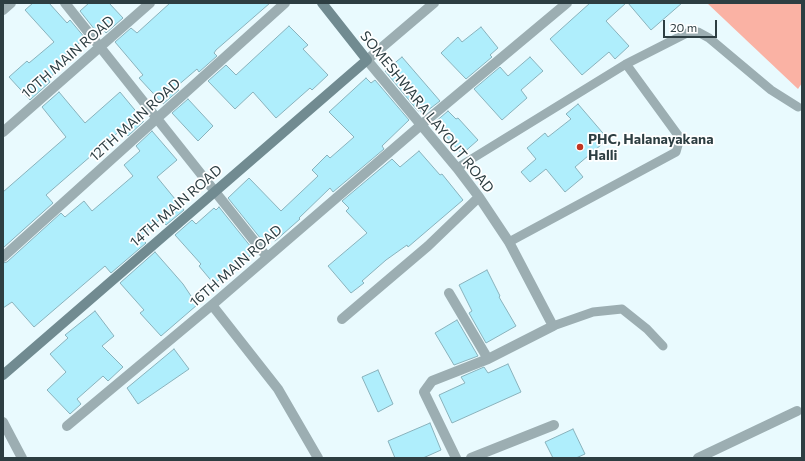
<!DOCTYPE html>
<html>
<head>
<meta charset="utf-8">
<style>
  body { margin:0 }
  #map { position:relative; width:805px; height:461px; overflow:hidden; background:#e9fafe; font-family:Commissioner,sans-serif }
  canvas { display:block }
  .frame { position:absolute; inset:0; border:4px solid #2d3e42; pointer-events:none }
  .scale { position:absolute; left:663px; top:20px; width:54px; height:18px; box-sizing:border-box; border:2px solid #2d3e42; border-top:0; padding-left:5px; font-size:12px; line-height:14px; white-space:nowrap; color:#2d3e42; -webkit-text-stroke:3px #fff; paint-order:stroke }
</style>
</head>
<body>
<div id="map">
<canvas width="805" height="461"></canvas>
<div class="frame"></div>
<div class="scale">20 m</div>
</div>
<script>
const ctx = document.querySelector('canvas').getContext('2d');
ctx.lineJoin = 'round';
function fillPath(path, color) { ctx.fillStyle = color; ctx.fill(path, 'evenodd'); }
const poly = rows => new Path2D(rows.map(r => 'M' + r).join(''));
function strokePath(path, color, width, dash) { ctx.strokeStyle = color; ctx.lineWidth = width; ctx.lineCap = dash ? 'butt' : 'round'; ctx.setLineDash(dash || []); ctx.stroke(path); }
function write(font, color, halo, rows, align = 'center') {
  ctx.font = font + ' Commissioner,sans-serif'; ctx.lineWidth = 3.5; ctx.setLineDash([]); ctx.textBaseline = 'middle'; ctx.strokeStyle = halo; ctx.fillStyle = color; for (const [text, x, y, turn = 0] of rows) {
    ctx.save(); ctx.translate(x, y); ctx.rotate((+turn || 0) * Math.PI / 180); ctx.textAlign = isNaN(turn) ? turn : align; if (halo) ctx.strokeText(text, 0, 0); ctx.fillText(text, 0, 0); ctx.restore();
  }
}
fillPath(poly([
  [707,3,802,3,802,83,798,89]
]), '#fab2a4');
const building = poly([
  [33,3,49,3,67,23,70,20,85,38,62,58,67,63,48,79,50,82,30,100,9,77,27,61,29,63,54,42,25,10,33,3],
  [89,3,109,3,123,18,106,33,104,30,102,32,98,27,95,30,80,11,89,3],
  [170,3,270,3,216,50,214,53,217,56,199,72,197,69,176,87,179,90,163,104,139,78,143,75,115,42,131,28,137,33,170,3],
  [590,3,626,3,606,21,629,46,615,59,609,52,582,75,550,39,590,3],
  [628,3,682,3,651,30,628,3],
  [289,26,308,45,303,49,328,75,312,90,310,88,276,118,253,92,235,109,208,81,226,65,236,75,289,26],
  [481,27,498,48,490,55,492,57,466,79,441,53,458,37,462,42,481,27],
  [402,57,440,101,423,114,420,110,418,111,385,71,402,57],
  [530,57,543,71,521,90,527,98,502,120,474,89,500,67,508,76,530,57],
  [366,78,371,83,375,80,409,120,382,146,384,149,333,192,330,188,299,218,300,219,275,241,272,239,265,244,228,198,249,178,281,211,318,176,312,170,327,155,330,158,354,137,329,112,366,78],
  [59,92,85,123,120,92,144,121,128,136,122,129,46,195,53,203,3,248,3,192,66,137,42,107,59,92],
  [188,99,213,126,198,141,172,113,188,99],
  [578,104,608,139,575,167,583,177,565,192,546,169,530,182,521,172,536,159,527,148,545,133,548,137,571,119,566,114,578,104],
  [448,111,456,119,458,118,478,140,462,154,434,123,448,111],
  [152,131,177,160,157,177,184,210,166,225,161,219,147,229,149,233,142,239,146,243,111,273,105,266,34,327,12,302,3,308,3,263,7,262,61,213,65,217,84,201,92,211,133,176,124,165,140,151,136,146,152,131],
  [419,151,440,175,442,174,463,200,408,247,407,245,386,260,362,281,364,283,351,293,328,266,367,233,346,211,349,208,342,201,392,159,400,167,419,151],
  [219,207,255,252,214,284,199,266,201,264,175,235,192,220,196,224,214,208,216,210,219,207],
  [155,252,183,284,197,305,161,336,140,313,144,310,120,283,155,252],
  [487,270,500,296,499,297,516,326,486,343,469,313,472,311,459,285,487,270],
  [95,311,114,336,102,346,123,367,108,381,103,376,77,399,81,404,70,414,47,390,66,372,50,354,68,338,65,335,95,311],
  [457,320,478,356,454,365,435,333,457,320],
  [174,349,189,369,138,404,127,388,174,349],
  [508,364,521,392,452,423,439,395,465,383,461,377,484,367,488,373,508,364],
  [378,370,393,404,378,412,362,377,378,370],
  [430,423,441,450,423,458,395,458,388,441,430,423],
  [573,429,585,454,576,458,553,458,545,442,573,429]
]);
fillPath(building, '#afeefc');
strokePath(building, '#89b2bc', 1);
strokePath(poly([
  [457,168,626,64,689,32,698,32,709,38,771,90,798,107],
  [509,242,676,152,680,138,626,64],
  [553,326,593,312,622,309,647,329,663,346]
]), '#9caeb2', 9);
strokePath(poly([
  [65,3,267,257],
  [434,3,367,60,457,168,479,197,509,242,553,326,488,359,432,381,424,392,456,458],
  [3,10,11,3],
  [3,132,150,3],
  [3,257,285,3],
  [449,293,488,359],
  [212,305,278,389,318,458],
  [342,319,428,246,479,197],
  [3,422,22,458],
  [67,426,212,305,421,125,567,3],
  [471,458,554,425],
  [698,458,797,411]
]), '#9caeb2', 10);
strokePath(poly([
  [3,375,367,60,322,3]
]), '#718b91', 10);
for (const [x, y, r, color] of [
  [580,147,4,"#c13522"]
]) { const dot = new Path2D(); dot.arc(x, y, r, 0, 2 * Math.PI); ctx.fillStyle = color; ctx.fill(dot); strokePath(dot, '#fff', 1.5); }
write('14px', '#2d3e42', '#fff', [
  ["10TH MAIN ROAD",68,57,-41],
  ["SOMESHWARA LAYOUT ROAD",427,112,51],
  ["12TH MAIN ROAD",135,120,-42],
  ["14TH MAIN ROAD",176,206,-41],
  ["16TH MAIN ROAD",236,266,-41]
]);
write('bold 14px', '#2d3e42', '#fff', [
  ["PHC, Halanayakana",588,139],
  ["Halli",588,155]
], 'left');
</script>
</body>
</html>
